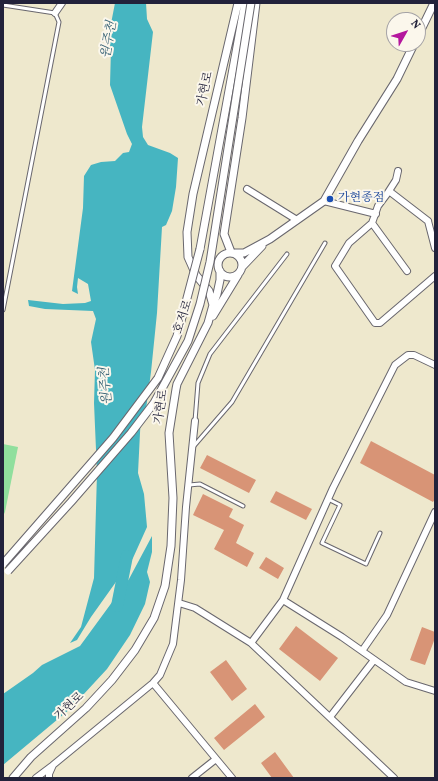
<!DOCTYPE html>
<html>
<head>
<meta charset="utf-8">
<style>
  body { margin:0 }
  #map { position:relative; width:438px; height:781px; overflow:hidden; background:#eee8cd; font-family:Vollkorn,serif }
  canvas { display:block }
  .frame { position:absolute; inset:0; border:4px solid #22223b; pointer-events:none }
  .north { position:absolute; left:386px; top:12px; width:40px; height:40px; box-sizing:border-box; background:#fbf7ec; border:1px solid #a4a2a5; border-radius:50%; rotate:51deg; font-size:11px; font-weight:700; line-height:16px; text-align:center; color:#22223b }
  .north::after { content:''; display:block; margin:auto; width:14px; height:18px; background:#b5179e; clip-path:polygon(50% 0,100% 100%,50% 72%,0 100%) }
</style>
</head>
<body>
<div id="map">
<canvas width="438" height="781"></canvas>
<div class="frame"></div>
<div class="north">N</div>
</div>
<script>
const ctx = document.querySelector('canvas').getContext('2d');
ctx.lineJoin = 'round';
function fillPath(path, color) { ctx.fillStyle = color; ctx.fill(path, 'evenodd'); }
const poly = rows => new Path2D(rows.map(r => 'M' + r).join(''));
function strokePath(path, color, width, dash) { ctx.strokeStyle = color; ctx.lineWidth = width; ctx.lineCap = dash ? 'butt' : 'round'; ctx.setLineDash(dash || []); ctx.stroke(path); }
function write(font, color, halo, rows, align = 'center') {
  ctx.font = font + ' Vollkorn,"Noto Serif KR",serif'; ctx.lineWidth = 4; ctx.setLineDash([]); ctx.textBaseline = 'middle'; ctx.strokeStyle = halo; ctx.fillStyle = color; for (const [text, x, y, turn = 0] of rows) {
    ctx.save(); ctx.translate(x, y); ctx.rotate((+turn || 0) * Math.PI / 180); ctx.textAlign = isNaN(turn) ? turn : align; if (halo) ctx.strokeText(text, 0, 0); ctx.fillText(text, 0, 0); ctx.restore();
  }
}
fillPath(poly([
  [3,444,18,447,5,512,3,516]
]), '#90df9d');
fillPath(poly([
  [115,3,146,3,147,19,153,32,142,127,143,137,148,145,170,153,178,158,176,187,172,211,166,225,162,227,157,313,151,372,146,409,141,413,138,473,144,494,147,527,133,558,91,617,77,640,70,643,81,627,94,578,97,473,94,403,95,370,91,342,96,319,93,311,45,309,29,306,28,300,63,304,85,303,91,301,88,284,78,278,77,287,78,294,72,291,83,208,84,176,91,165,101,162,115,161,123,153,129,152,132,144,127,134,110,85,111,48,108,39],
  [152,536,152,552,147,572,150,582,145,604,130,635,107,669,70,709,3,765,3,694,33,673,42,665,80,646,129,579]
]), '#46b5c1');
strokePath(poly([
  [117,606,127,556]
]), '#46b5c1', 12);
fillPath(poly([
  [371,441,435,475,435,499,433,502,360,463],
  [207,455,256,480,249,493,200,468],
  [276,491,312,509,306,520,270,502],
  [203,494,233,509,229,517,244,525,236,543,254,553,247,567,214,549,224,530,193,515],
  [266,557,284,568,278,579,259,568],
  [296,626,338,658,320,681,279,649],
  [422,627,435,632,435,638,425,665,410,660],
  [226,660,247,689,232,701,210,672],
  [255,704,265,717,224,750,214,738],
  [275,752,294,778,272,778,261,763]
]), '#d89476');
const service = poly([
  [3,5,55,13,59,22,3,310],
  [195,421,198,383,210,354,287,254],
  [193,447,232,402,325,243],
  [189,485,200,484,243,506],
  [328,499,340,505,322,543,366,564,380,533]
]);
const minor = poly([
  [55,13,62,3],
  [398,171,396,180,387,194,378,206,372,223,349,243,335,266,375,323,380,323,435,276],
  [247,189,297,220],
  [389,191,428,221],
  [324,201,376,214],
  [428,221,435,248],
  [372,223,407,271],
  [283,600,342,637,406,682,435,691],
  [179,603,195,608,251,643,394,778],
  [251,643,283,600,333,488,395,365,408,355,414,355,435,365],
  [362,651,387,615,435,512],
  [153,683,232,778],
  [330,717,374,660],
  [36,778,52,766],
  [49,778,49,774,53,765,153,683,160,675,173,644,181,580,186,507,195,421],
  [192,778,216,759]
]);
const tertiary = poly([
  [418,36,434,3],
  [200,249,245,3],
  [231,252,224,234,242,118,256,3],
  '218 265a12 12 0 1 1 24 0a12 12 0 1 1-24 0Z',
  [235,253,244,253,270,239,324,201,358,141,397,79,414,44],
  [242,267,262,246],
  [213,305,217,294,220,280,220,271],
  [213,316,238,275],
  [13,778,31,757,86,708,112,680,135,650,154,618,165,586,171,546,173,498,169,433,176,389,177,384,208,323,213,305,209,291,196,275,188,257,187,232,193,194,238,3]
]);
strokePath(service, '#69676e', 5);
strokePath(minor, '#69676e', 8);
strokePath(tertiary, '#69676e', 9);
strokePath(service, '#fff', 3);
strokePath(minor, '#fff', 6);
strokePath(tertiary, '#fff', 7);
const tertiaryBridge = poly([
  [3,564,113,438,158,378,177,336,200,249],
  [8,571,71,502,131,433,154,403,188,341,200,304,210,262,251,3]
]);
strokePath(tertiaryBridge, '#69676e', 9, []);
strokePath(tertiaryBridge, '#fff', 7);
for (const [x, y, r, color] of [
  [330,199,4,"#1a4fb4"]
]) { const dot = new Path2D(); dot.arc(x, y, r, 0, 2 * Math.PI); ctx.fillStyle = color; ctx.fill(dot); strokePath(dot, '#fbf7ec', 1.5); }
write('12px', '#22223b', '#fbf7ec', [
  ["가현로",206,89,-77],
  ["호저로",184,317,-72],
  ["가현로",162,407,-81],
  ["가현로",70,707,-43]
]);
write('12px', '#164399', '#fbf7ec', [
  ["가현종점",338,199]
], 'left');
write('italic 13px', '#305d71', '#fbf7ec', [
  ["원주천",110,40,-80],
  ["원주천",107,386,-95]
]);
</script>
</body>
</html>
